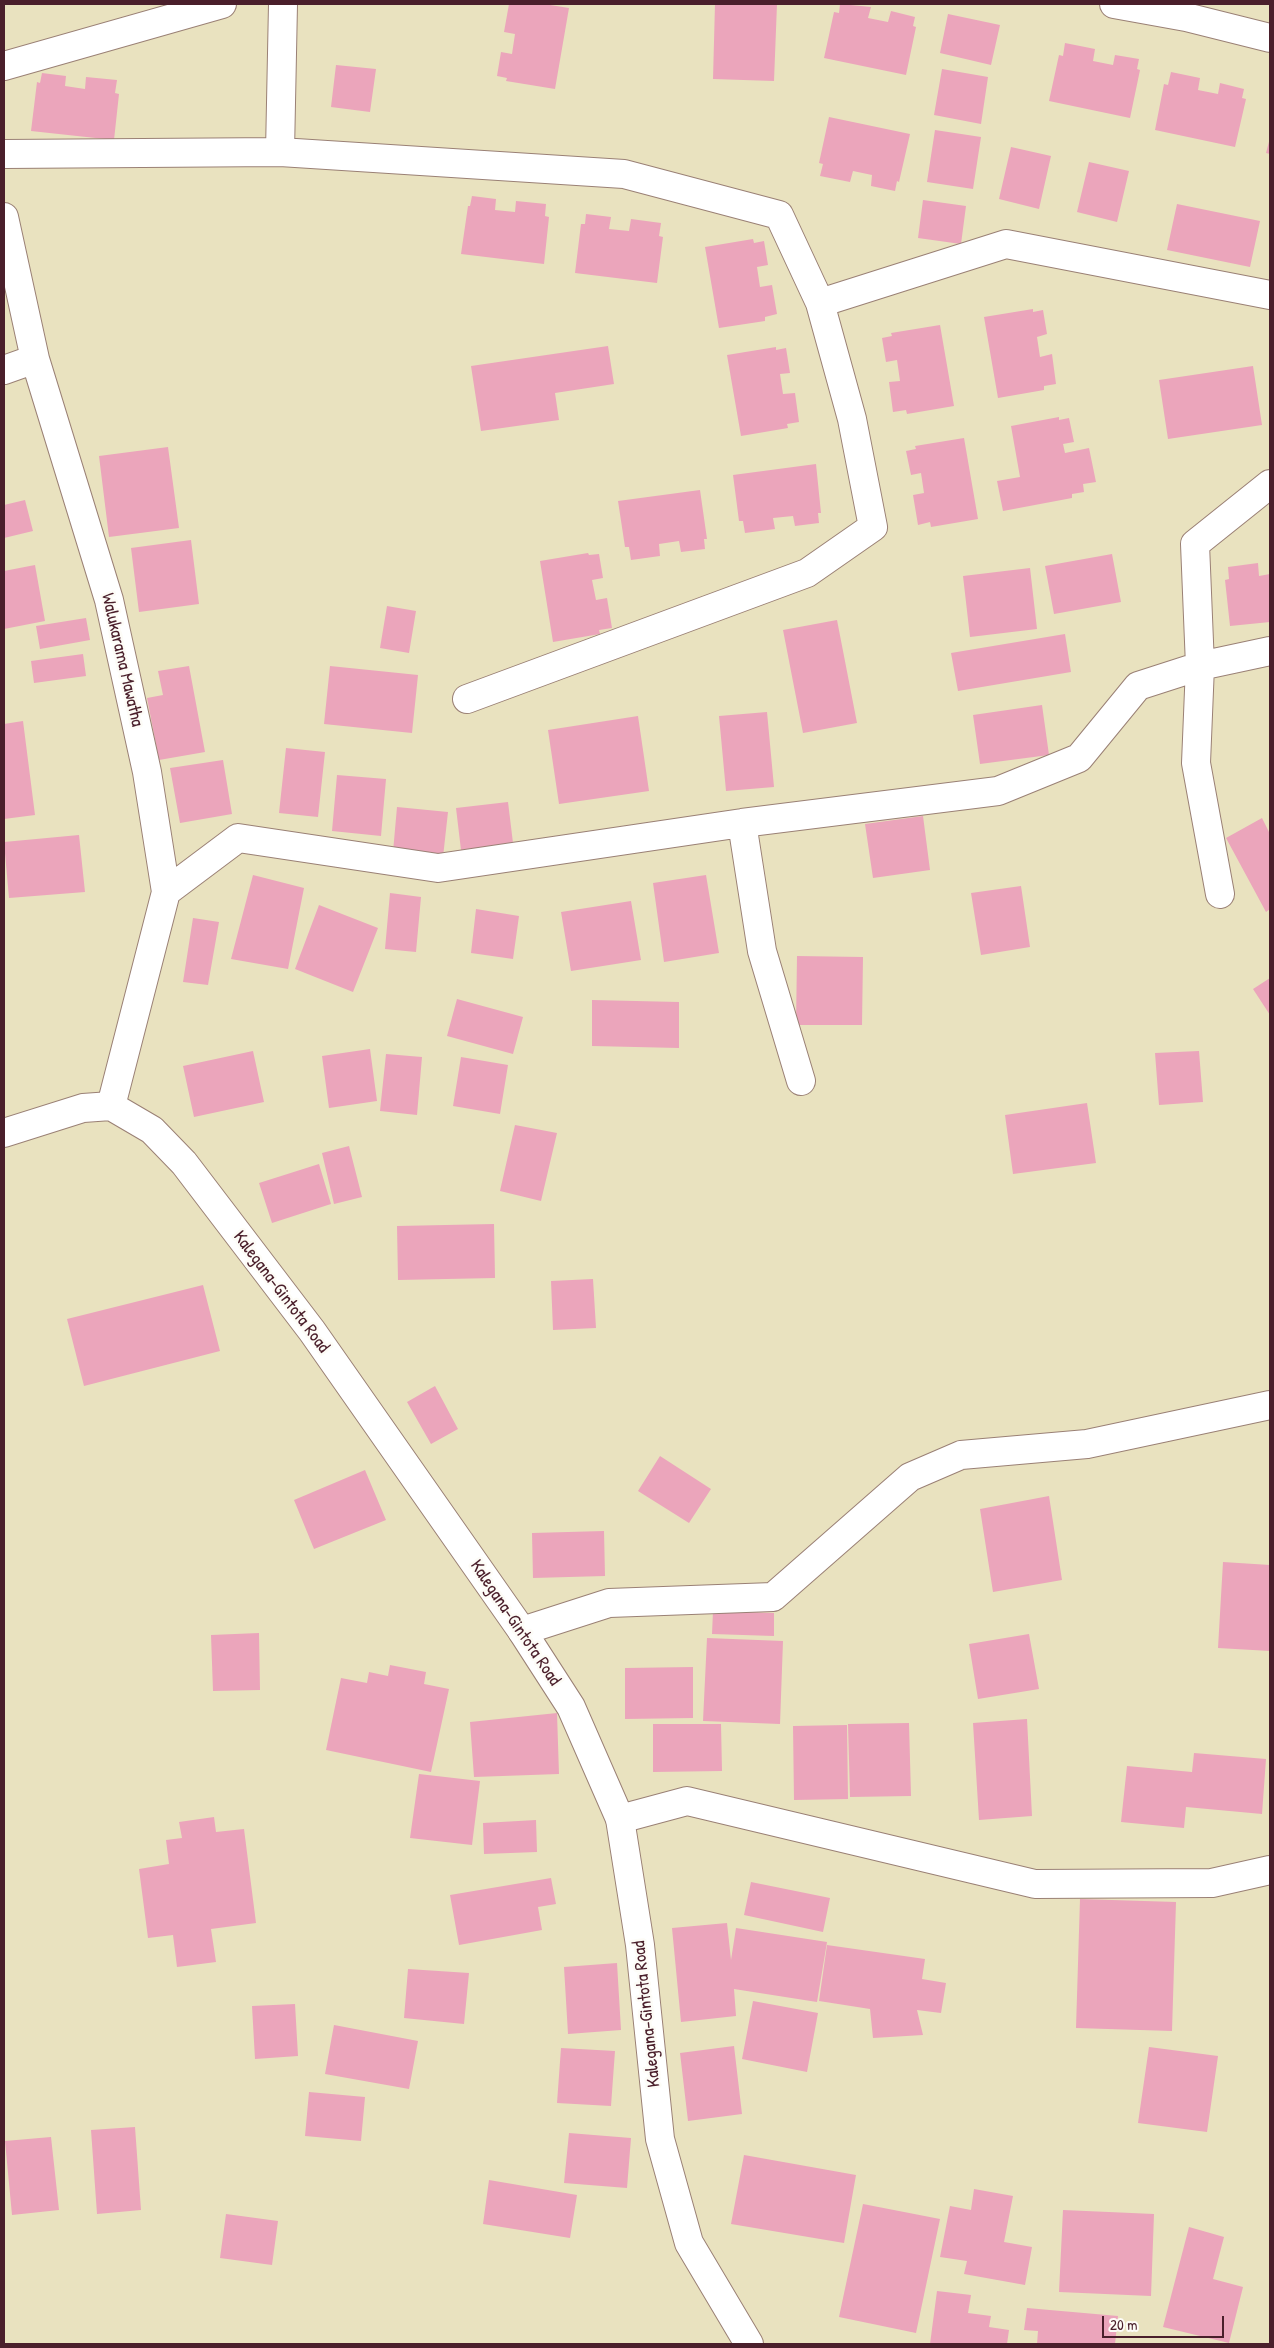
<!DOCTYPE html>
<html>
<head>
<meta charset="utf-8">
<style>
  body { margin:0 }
  #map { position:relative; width:1274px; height:2348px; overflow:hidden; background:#e9e2bf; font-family:"Patrick Hand",sans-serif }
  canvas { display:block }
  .frame { position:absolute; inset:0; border:5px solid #4a1f2b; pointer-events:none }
  .scale { position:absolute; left:1102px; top:2316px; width:122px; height:22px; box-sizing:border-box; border:2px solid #4a1f2b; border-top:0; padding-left:6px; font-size:15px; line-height:18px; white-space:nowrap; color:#4a1f2b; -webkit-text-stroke:4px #fdfcf7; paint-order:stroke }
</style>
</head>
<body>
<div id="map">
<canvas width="1274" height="2348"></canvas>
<div class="frame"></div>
<div class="scale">20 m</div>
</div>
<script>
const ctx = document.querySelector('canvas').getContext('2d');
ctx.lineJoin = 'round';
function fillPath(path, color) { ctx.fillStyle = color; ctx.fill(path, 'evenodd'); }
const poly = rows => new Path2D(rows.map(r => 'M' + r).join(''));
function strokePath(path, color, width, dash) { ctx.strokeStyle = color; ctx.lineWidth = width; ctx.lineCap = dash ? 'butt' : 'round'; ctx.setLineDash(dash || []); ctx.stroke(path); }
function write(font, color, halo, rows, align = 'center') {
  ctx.font = font + ' "Patrick Hand",sans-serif'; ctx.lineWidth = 5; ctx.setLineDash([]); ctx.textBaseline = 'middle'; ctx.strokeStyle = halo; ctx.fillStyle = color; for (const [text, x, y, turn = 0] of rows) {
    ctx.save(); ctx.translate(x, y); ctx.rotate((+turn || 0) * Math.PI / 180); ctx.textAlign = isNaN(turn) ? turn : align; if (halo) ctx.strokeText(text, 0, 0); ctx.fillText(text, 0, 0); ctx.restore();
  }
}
fillPath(poly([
  [509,4,544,4,569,8,555,89,506,81,507,78,497,76,501,52,512,54,515,34,504,32],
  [715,4,777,4,774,81,713,79],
  [840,4,871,7,868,18,888,22,891,11,915,17,913,26,916,27,906,75,824,58,834,12,839,13],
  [948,14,1000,25,991,65,940,53],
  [1065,43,1095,49,1093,61,1113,65,1115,55,1139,59,1137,69,1140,70,1130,118,1049,101,1059,55,1063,56],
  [336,65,376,69,370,112,331,107],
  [942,69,988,77,981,124,934,115],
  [1171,72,1200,78,1198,90,1218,94,1220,83,1244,89,1242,98,1246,99,1235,147,1155,130,1164,84,1168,85],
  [42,73,66,76,65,86,85,89,86,77,117,80,115,93,119,94,114,140,31,131,37,82,40,83],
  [829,117,910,134,899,182,897,181,895,191,871,186,872,175,853,171,850,182,820,176,823,164,819,163],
  [935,130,981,137,973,189,927,182],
  [1270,138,1270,154,1266,153],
  [1011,147,1051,156,1039,209,999,199],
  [1089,162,1129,171,1117,222,1077,212],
  [472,196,496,199,495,210,515,212,516,201,546,204,545,216,549,217,544,264,461,254,468,206,470,206],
  [923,200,966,206,961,244,918,238],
  [1177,204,1260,221,1250,267,1167,250],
  [586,214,611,217,609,229,629,231,631,219,661,223,659,236,663,237,657,283,575,273,581,224,585,224],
  [753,239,754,243,764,241,768,265,757,267,760,287,772,285,777,314,765,317,765,321,719,328,705,247],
  [1033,309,1033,312,1043,310,1047,334,1037,337,1040,357,1052,354,1056,384,1044,386,1044,390,998,398,984,317],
  [940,325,954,406,907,414,906,410,893,412,889,382,900,381,897,360,886,362,882,338,892,336,891,333],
  [608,346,614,384,555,393,559,420,481,431,471,366],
  [776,347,776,350,786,348,790,373,780,374,783,394,795,393,799,422,787,424,788,428,741,436,727,355],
  [1253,366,1262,425,1168,439,1159,380],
  [1059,417,1059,420,1069,418,1074,442,1063,444,1065,453,1089,448,1096,482,1083,484,1084,492,1072,494,1072,498,1003,511,997,481,1020,477,1011,426],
  [964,438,978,519,931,527,930,522,918,525,913,495,924,493,921,473,911,475,906,451,916,449,915,446],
  [168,447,179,528,109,537,99,456],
  [816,464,821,513,818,513,819,523,795,526,793,516,773,518,775,529,745,533,743,521,739,521,733,475],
  [700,490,707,539,704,539,705,549,681,552,679,541,659,544,660,556,631,560,629,547,625,547,618,501],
  [25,500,33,531,4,538,4,505],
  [191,540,199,604,139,612,131,548],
  [588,553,589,555,599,554,603,578,592,580,596,600,607,598,612,628,599,630,600,634,553,642,540,561],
  [1112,554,1121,602,1054,614,1045,566],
  [1258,563,1259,576,1270,574,1270,622,1230,626,1225,580,1229,579,1228,567],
  [35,565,45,621,4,629,4,571],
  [1030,568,1037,629,970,637,963,576],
  [387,606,416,611,409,653,380,648],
  [86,618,90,640,40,649,36,626],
  [837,620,857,723,803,733,783,630],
  [1065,634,1071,672,958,691,951,653],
  [83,654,86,676,34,683,31,661],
  [189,666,205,752,159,760,147,698,163,695,158,671],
  [330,666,418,675,412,733,324,724],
  [1042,705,1049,755,980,764,973,715],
  [767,712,774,787,726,791,719,716],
  [638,716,649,791,559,804,548,730],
  [23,721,35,815,4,819,4,724],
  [286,748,325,752,318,817,279,813],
  [223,760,232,814,180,823,170,768],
  [337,775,386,779,381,836,332,831],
  [508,802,513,843,461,850,456,808],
  [397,807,448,812,443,857,393,852],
  [923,816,930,870,873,878,865,824],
  [1262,818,1270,834,1270,909,1266,912,1226,838],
  [79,835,85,892,9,898,4,842],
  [253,875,304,888,288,969,231,959],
  [706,875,719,953,664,962,653,883],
  [1021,886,1030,947,981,955,971,893],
  [390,893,421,897,416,952,385,949],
  [631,901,641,960,571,971,561,912],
  [319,905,378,928,353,992,295,969],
  [476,909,519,916,513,959,471,953],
  [193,918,219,922,208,985,183,982],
  [797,956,863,957,862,1025,796,1025],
  [1270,978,1270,1015,1253,989],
  [457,999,523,1017,513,1054,447,1036],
  [592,1000,679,1002,679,1048,592,1046],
  [370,1049,377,1101,329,1108,322,1056],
  [253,1051,264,1102,194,1117,183,1066],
  [1199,1051,1203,1102,1159,1105,1155,1053],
  [386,1054,422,1057,417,1115,380,1111],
  [461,1057,508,1065,500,1114,453,1106],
  [1087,1103,1096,1163,1013,1174,1005,1115],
  [515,1125,557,1133,541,1201,500,1191],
  [349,1146,362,1197,334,1204,322,1153],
  [319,1164,331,1204,272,1223,259,1183],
  [494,1224,495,1278,398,1280,397,1226],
  [593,1279,596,1328,553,1330,551,1281],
  [203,1285,220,1351,84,1386,67,1319],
  [435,1386,458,1429,431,1444,407,1402],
  [660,1456,711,1489,689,1523,638,1491],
  [365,1470,386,1520,314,1549,294,1500],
  [1049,1496,1062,1580,993,1592,980,1509],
  [604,1531,605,1576,533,1578,532,1533],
  [1223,1562,1270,1565,1270,1651,1218,1648],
  [713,1611,774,1613,774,1636,712,1634],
  [259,1633,260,1690,213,1691,211,1635],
  [1029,1634,1039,1689,978,1699,969,1644],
  [707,1638,783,1641,780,1724,703,1721],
  [390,1665,426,1672,424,1684,449,1689,431,1772,326,1750,341,1678,367,1683,369,1672,388,1676],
  [693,1667,693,1718,625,1719,625,1668],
  [557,1713,559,1774,474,1777,470,1722],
  [1027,1719,1032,1816,979,1820,973,1723],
  [909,1723,911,1796,850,1797,848,1724],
  [653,1724,721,1724,722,1771,653,1772],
  [847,1725,848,1799,794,1800,793,1726],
  [1194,1753,1266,1759,1262,1814,1186,1807,1184,1828,1121,1822,1127,1766,1192,1772],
  [419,1774,480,1781,472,1845,410,1838],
  [214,1817,216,1832,244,1829,256,1923,211,1929,216,1962,177,1967,173,1935,148,1938,139,1869,169,1864,166,1840,182,1838,179,1822],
  [536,1820,537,1852,484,1854,483,1823],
  [551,1878,556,1904,538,1907,542,1930,459,1945,450,1895],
  [751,1882,830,1898,823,1932,744,1915],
  [1080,1899,1176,1902,1172,2031,1076,2028],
  [727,1923,731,1960,736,1928,827,1942,817,2002,734,1989,736,2016,681,2022,672,1928],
  [827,1945,925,1959,922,1979,946,1983,941,2013,917,2010,923,2035,873,2038,870,2009,819,2001],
  [617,1963,621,2030,568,2034,564,1967],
  [408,1969,469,1973,464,2024,404,2018],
  [753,2001,818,2013,807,2072,742,2059],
  [295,2004,298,2056,255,2059,252,2006],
  [334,2025,418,2041,409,2089,325,2074],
  [734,2046,742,2114,688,2121,680,2053],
  [1149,2047,1218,2056,1207,2132,1138,2123],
  [561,2048,615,2051,611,2106,557,2103],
  [309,2092,365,2097,361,2141,305,2136],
  [135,2127,141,2210,97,2214,91,2130],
  [569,2133,631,2138,627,2188,564,2183],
  [51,2137,59,2210,12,2215,5,2141],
  [744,2155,856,2175,844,2243,731,2224],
  [489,2180,577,2195,570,2238,483,2224],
  [974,2189,1013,2196,1004,2242,1032,2247,1025,2285,964,2274,967,2261,940,2257,950,2206,971,2210],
  [863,2204,940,2219,916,2333,839,2317],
  [1063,2210,1154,2214,1151,2296,1059,2292],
  [226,2214,278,2221,272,2265,220,2258],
  [1189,2227,1224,2237,1213,2279,1243,2287,1229,2343,1163,2327],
  [937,2291,971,2295,968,2313,991,2316,989,2327,1009,2330,1007,2344,930,2344],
  [1027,2308,1118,2316,1115,2344,1037,2344,1038,2331,1024,2330]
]), '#eba5bb');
const street = poly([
  [1114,4,1186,17,1270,38],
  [4,66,222,4],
  [280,152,283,4],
  [4,154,280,152,624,174,779,215,820,303,1006,244,1270,295],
  [4,217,35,359,109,600,147,772,166,892,111,1106],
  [4,370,35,359],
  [467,699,807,573,873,527,852,419,820,303],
  [742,823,762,951,801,1081],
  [166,892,238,838,438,868,742,823,998,791,1079,758,1138,686,1200,666,1270,651],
  [1220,894,1196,763,1200,666,1195,544,1270,484],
  [522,1631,609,1603,773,1597,910,1477,961,1455,1087,1444,1270,1405],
  [620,1819,687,1801,1035,1884,1212,1883,1270,1870]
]);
const secondary = poly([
  [4,1133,83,1108,111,1106,152,1130,184,1163,312,1331,522,1631,571,1707,620,1819,640,1945,660,2139,689,2243,749,2344]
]);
strokePath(street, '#9a8075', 30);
strokePath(secondary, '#9a8075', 30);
strokePath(street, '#fff', 28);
strokePath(secondary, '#fff', 28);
write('18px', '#4a1f2b', '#fdfcf7', [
  ["Walukarama Mawatha",122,660,77],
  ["Kalegana-Gintota Road",281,1292,53],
  ["Kalegana-Gintota Road",515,1623,56],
  ["Kalegana-Gintota Road",647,2014,-96]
]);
</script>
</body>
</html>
